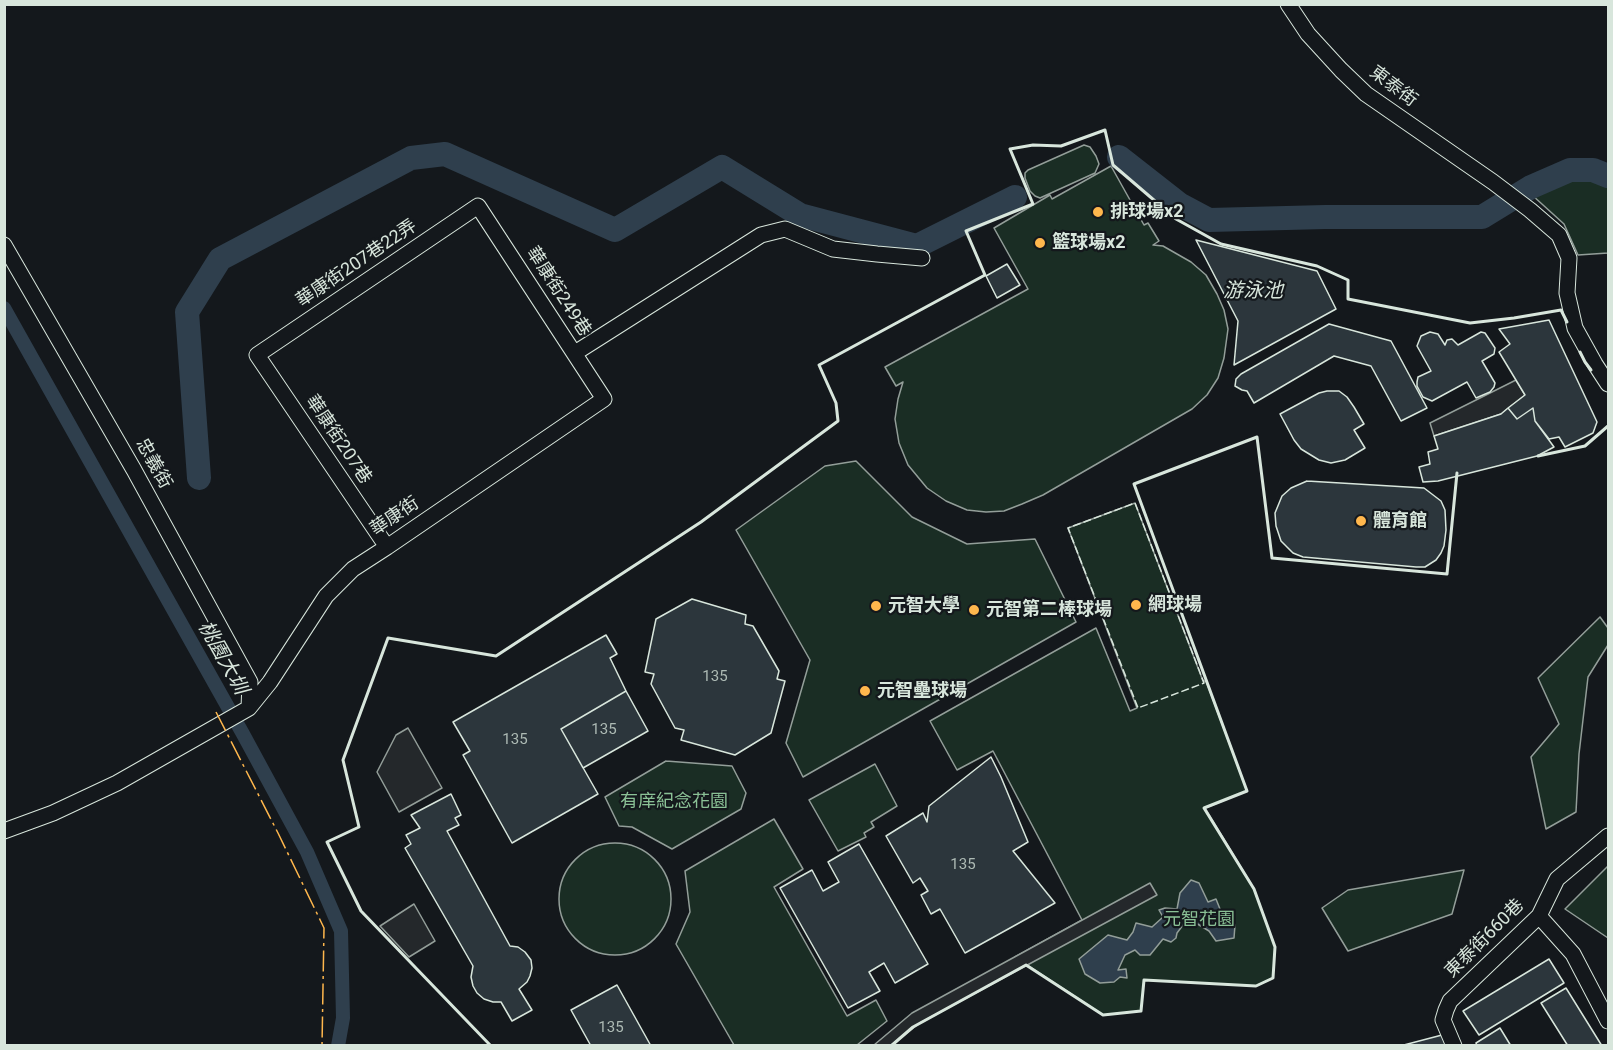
<!DOCTYPE html>
<html>
<head>
<meta charset="utf-8">
<style>
  body { margin:0 }
  #map { position:relative; width:1613px; height:1050px; overflow:hidden; background:#14181c; font-family:Roboto,sans-serif }
  canvas { display:block }
  .frame { position:absolute; inset:0; border:6px solid #d8e6dc; pointer-events:none }
</style>
</head>
<body>
<div id="map">
<canvas width="1613" height="1050"></canvas>
<div class="frame"></div>
</div>
<script>
const ctx = document.querySelector('canvas').getContext('2d');
ctx.lineJoin = 'round';
function fillPath(path, color) { ctx.fillStyle = color; ctx.fill(path, 'evenodd'); }
const poly = rows => new Path2D(rows.map(r => 'M' + r).join(''));
function strokePath(path, color, width, dash) { ctx.strokeStyle = color; ctx.lineWidth = width; ctx.lineCap = dash ? 'butt' : 'round'; ctx.setLineDash(dash || []); ctx.stroke(path); }
function write(font, color, halo, rows, align = 'center') {
  ctx.font = font + ' Roboto,"Noto Sans TC",sans-serif'; ctx.lineWidth = 4.5; ctx.setLineDash([]); ctx.textBaseline = 'middle'; ctx.strokeStyle = halo; ctx.fillStyle = color; for (const [text, x, y, turn = 0] of rows) {
    ctx.save(); ctx.translate(x, y); ctx.rotate((+turn || 0) * Math.PI / 180); ctx.textAlign = isNaN(turn) ? turn : align; if (halo) ctx.strokeText(text, 0, 0); ctx.fillText(text, 0, 0); ctx.restore();
  }
}
const green = poly([
  [1084,145,1090,147,1096,156,1099,164,1095,173,1040,198,1035,196,1030,191,1025,178,1025,173,1028,170,1084,145],
  [1111,166,1144,225,1148,223,1159,241,1153,245,1163,246,1191,262,1206,275,1217,294,1224,310,1228,329,1224,358,1218,378,1207,395,1192,409,1043,495,1022,504,1004,511,986,512,967,510,946,501,927,488,908,465,899,443,895,419,898,399,903,382,896,386,885,367,1028,289,994,228,1050,195,1052,199,1111,166],
  [1599,173,1608,182,1608,253,1578,255,1564,224,1532,195,1569,181,1599,173],
  [856,461,912,517,967,544,1035,539,1076,622,803,777,786,743,810,660,736,530,825,466,856,461],
  [1135,503,1203,681,1206,681,1247,791,1205,808,1254,889,1275,947,1273,978,1256,986,1144,980,1141,1011,1103,1015,1015,957,1082,920,993,751,957,770,930,721,1096,628,1130,711,1137,708,1068,528,1135,503],
  [1600,617,1608,628,1608,645,1588,677,1579,754,1576,812,1546,829,1531,757,1559,724,1538,678,1600,617],
  [666,761,732,766,746,793,741,809,672,849,632,827,619,826,605,797,666,761],
  [875,764,897,806,871,822,874,827,864,833,866,837,838,851,809,800,875,764],
  [774,819,803,869,774,887,847,1016,876,1000,887,1021,857,1045,734,1045,676,944,690,912,685,871,774,819],
  '559 899a56 56 0 1 1 112 0a56 56 0 1 1-112 0Z',
  [1608,866,1608,938,1565,909,1608,866],
  [1464,870,1452,914,1348,951,1322,908,1348,890,1464,870]
]);
fillPath(green, '#1a2d24');
strokePath(green, '#939e99', 1.5);
const parking = poly([
  [1516,380,1525,395,1501,414,1434,436,1430,423,1516,380],
  [408,728,442,788,399,812,377,772,396,735,408,728],
  [1150,883,1157,895,920,1023,891,1045,874,1045,912,1013,1150,883],
  [414,904,435,941,409,957,380,926,414,904]
]);
fillPath(parking, '#24282b');
strokePath(parking, '#939e99', 1.5);
const water = poly([
  [1191,880,1199,883,1208,902,1216,899,1224,919,1235,925,1234,938,1216,941,1209,931,1191,920,1183,925,1177,933,1176,938,1171,942,1163,939,1150,955,1140,955,1135,950,1125,955,1118,970,1126,969,1127,978,1120,977,1114,982,1100,983,1085,974,1079,959,1108,935,1127,940,1133,932,1136,923,1152,927,1163,917,1159,910,1165,908,1177,909,1180,893,1191,880]
]);
fillPath(water, '#2f3f4d');
strokePath(water, '#939e99', 1.5);
strokePath(poly([
  [4,308,243,734,307,852,341,931,343,1018,338,1046]
]), '#2f3f4d', 14);
strokePath(poly([
  [1119,157,1179,204,1209,220,1325,217,1482,217,1531,187,1570,170,1593,170,1608,176],
  [199,478,187,312,220,259,411,158,445,154,615,230,722,167,800,215,917,246,1015,197]
]), '#2f3f4d', 24);
const building = poly([
  [1196,240,1317,271,1336,309,1234,365,1238,321,1196,240],
  [1007,264,1020,285,997,298,986,276,1007,264],
  [1549,320,1597,422,1593,433,1565,447,1559,437,1549,439,1535,421,1533,408,1517,419,1508,408,1525,395,1499,352,1510,344,1499,329,1549,320],
  [1329,324,1391,341,1427,408,1401,421,1371,366,1334,356,1254,403,1247,391,1242,390,1235,386,1236,379,1241,374,1329,324],
  [1430,332,1438,334,1445,345,1447,340,1452,339,1458,345,1481,332,1485,333,1495,348,1494,354,1482,361,1495,383,1494,387,1490,392,1476,398,1467,382,1432,401,1423,397,1417,386,1417,382,1418,377,1431,371,1417,346,1421,336,1430,332],
  [1327,391,1339,391,1347,397,1354,407,1364,424,1354,430,1365,448,1345,460,1331,463,1319,460,1301,449,1294,440,1280,414,1319,393,1327,391],
  [1508,408,1517,419,1533,408,1535,421,1554,447,1537,456,1438,481,1423,482,1419,467,1430,464,1428,452,1438,449,1434,436,1501,414,1508,408],
  [1307,481,1424,488,1441,501,1445,510,1446,530,1444,546,1441,553,1436,560,1425,567,1416,567,1303,557,1293,553,1281,541,1276,526,1275,513,1282,496,1291,488,1307,481],
  [692,599,746,615,745,624,753,626,779,671,777,679,785,681,771,733,735,755,681,740,684,730,675,728,651,684,654,674,645,672,656,619,692,599],
  [606,635,617,654,610,658,626,691,561,729,598,794,512,843,463,755,470,751,453,722,606,635],
  [626,691,648,731,583,768,561,729,626,691],
  [991,757,1001,777,1028,842,1013,851,1055,903,965,953,940,909,931,914,921,895,928,891,920,878,913,883,886,836,923,813,927,822,929,806,991,757],
  [451,794,461,815,455,818,459,825,447,831,510,946,518,947,525,952,531,960,532,968,530,976,527,982,519,989,532,1010,512,1021,501,1002,493,1002,484,999,477,993,473,986,471,977,473,966,405,848,411,844,406,835,420,828,411,815,451,794],
  [859,844,928,964,895,983,884,963,869,972,880,991,848,1008,780,888,812,870,823,891,839,882,828,862,859,844],
  [1549,959,1564,983,1479,1035,1463,1011,1549,959],
  [617,985,651,1046,591,1046,571,1010,617,985],
  [1566,988,1602,1046,1568,1046,1541,1003,1566,988],
  [1500,1028,1511,1046,1477,1046,1476,1043,1500,1028],
  [1442,1035,1446,1046,1400,1046,1442,1035]
]);
fillPath(building, '#2c363c');
strokePath(building, '#d8e6dc', 1.5);
const minor = poly([
  [1288,4,1308,34,1341,70,1366,94,1493,182,1530,210,1559,235,1569,258,1567,293,1575,328,1595,364,1608,384],
  [4,245,134,470,250,682,249,708],
  [575,353,761,235,785,229,833,249,877,254,922,258],
  [4,831,53,813,117,783,249,708,270,682,326,596,353,569,387,547,604,399,478,206,257,355,387,547],
  [1539,916,1573,954,1608,1021],
  [1454,1046,1443,1020,1446,1010,1450,1001,1539,916,1557,879,1608,836]
]);
strokePath(minor, '#d8e6dc', 17);
strokePath(minor, '#14181c', 15);
strokePath(poly([
  [1135,503,1204,683,1138,708,1068,528,1135,503]
]), '#d8e6dc', 1.5, [8, 3]);
strokePath(poly([
  [1580,352,1585,362,1591,370],
  [1538,456,1585,446,1608,426],
  [491,1046,361,911,327,842,359,827,343,760,388,638,496,656,701,522,838,421,836,403,819,365,985,275,966,231,1033,204,1010,149,1033,145,1061,146,1105,130,1113,165,1176,219,1221,244,1317,266,1348,280,1348,299,1470,323,1514,318,1561,310,1567,322],
  [891,1046,913,1027,1026,965,1103,1015,1141,1011,1144,980,1256,986,1273,978,1275,947,1254,889,1204,808,1247,791,1134,484,1257,437,1272,558,1447,574,1457,473]
]), '#d8e6dc', 3);
strokePath(poly([
  [216,712,278,833,324,928,322,1046]
]), '#ffb74d', 1.5, [21, 4.5, 3, 4.5]);
for (const [x, y, r, color] of [
  [1098,212,6,"#ffb74d"],
  [1040,243,6,"#ffb74d"],
  [1361,521,6,"#ffb74d"],
  [1136,605,6,"#ffb74d"],
  [876,606,6,"#ffb74d"],
  [974,610,6,"#ffb74d"],
  [865,691,6,"#ffb74d"]
]) { const dot = new Path2D(); dot.arc(x, y, r, 0, 2 * Math.PI); ctx.fillStyle = color; ctx.fill(dot); strokePath(dot, '#14181c', 2); }
write('15px', '#adbab4', null, [
  ["135",715,677],
  ["135",604,730],
  ["135",515,740],
  ["135",963,865],
  ["135",611,1028]
]);
write('18px', '#d8e6dc', '#14181c', [
  ["東泰街",1393,87,37],
  ["華康街207巷22弄",357,264,-34],
  ["華康街249巷",558,292,57],
  ["華康街207巷",338,440,56],
  ["忠義街",153,464,61],
  ["華康街",395,517,-34],
  ["東泰街660巷",1485,939,-45]
]);
write('bold 18px', '#d8e6dc', '#14181c', [
  ["排球場x2",1110,212],
  ["籃球場x2",1052,243],
  ["體育館",1373,521],
  ["網球場",1148,605],
  ["元智大學",888,606],
  ["元智第二棒球場",986,610],
  ["元智壘球場",877,691]
], 'left');
write('18px', '#8ac095', '#14181c', [
  ["有庠紀念花園",674,802],
  ["元智花園",1199,920]
]);
write('italic 20px', '#d8e6dc', '#14181c', [
  ["游泳池",1253,292],
  ["桃園大圳",222,658,61]
]);
</script>
</body>
</html>
